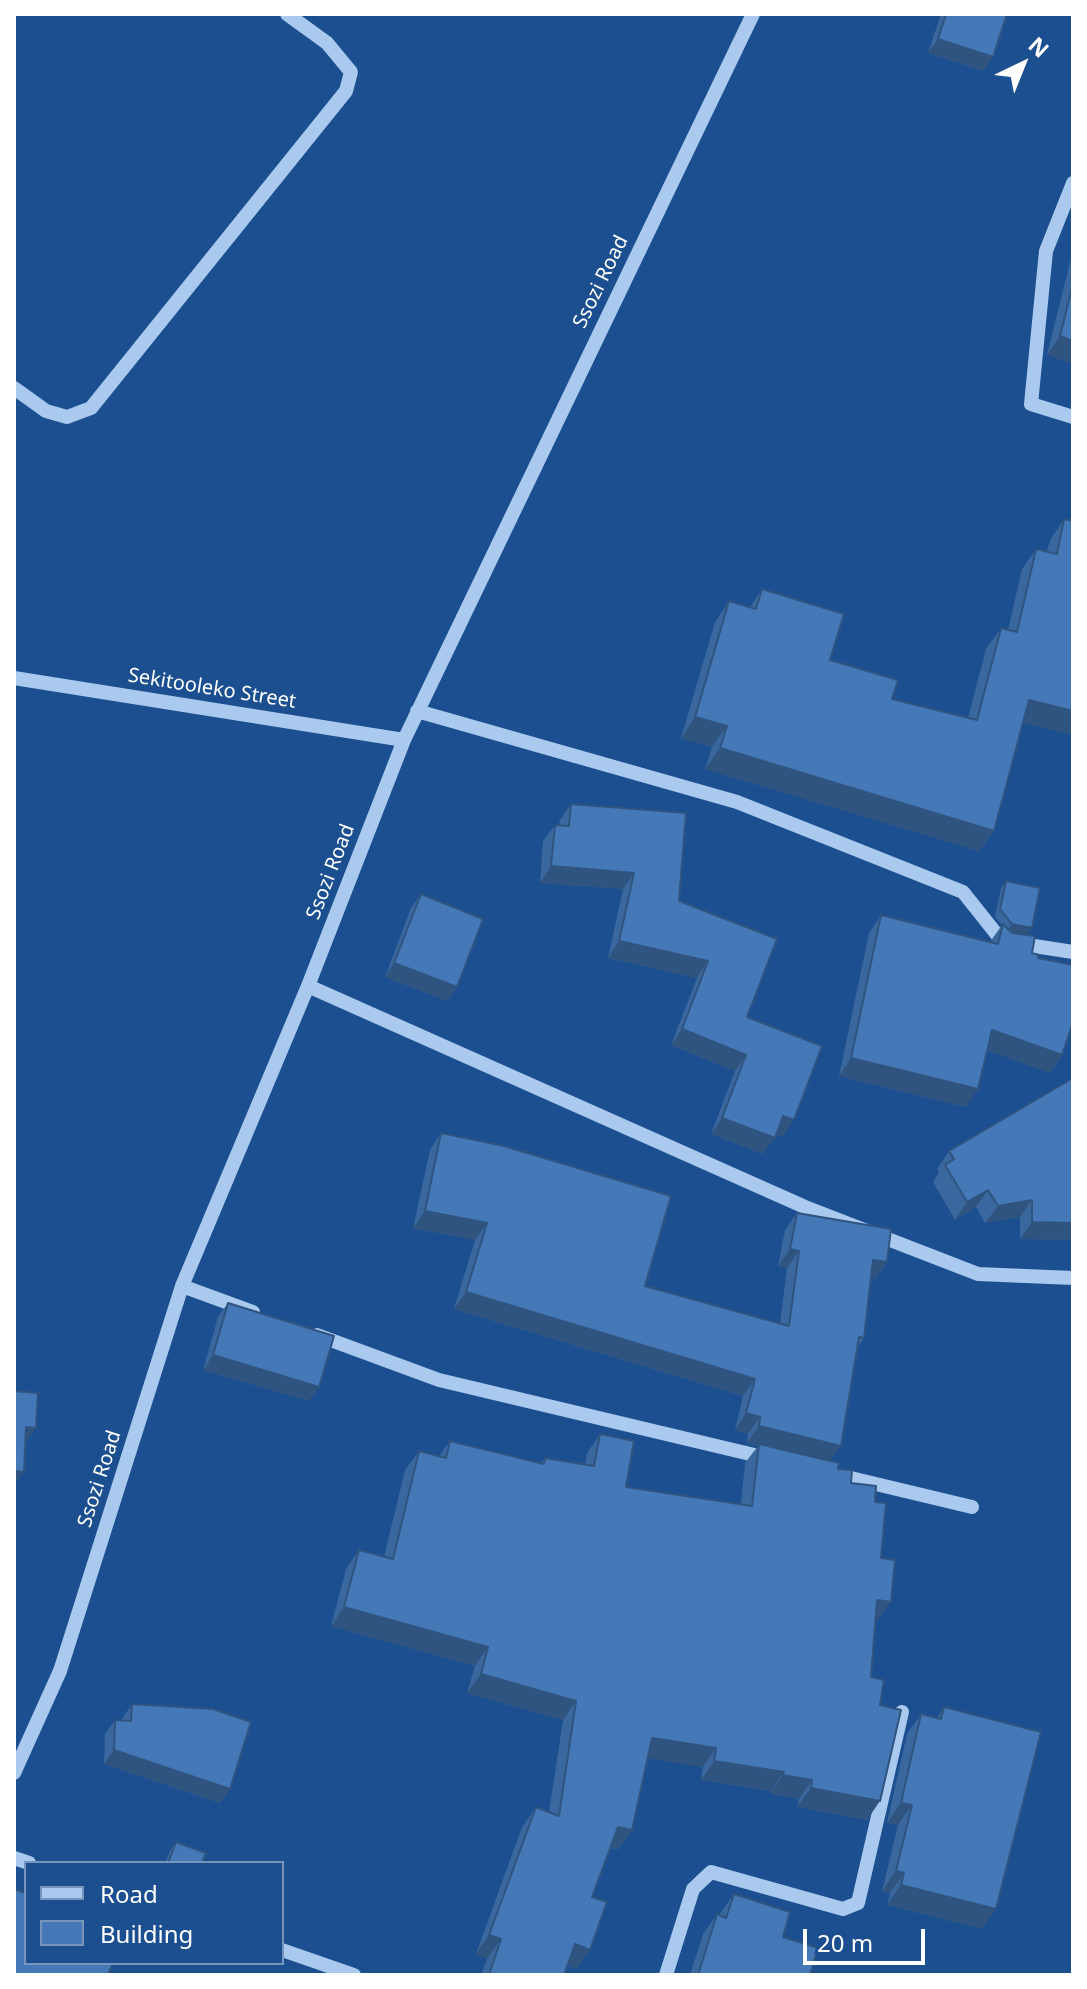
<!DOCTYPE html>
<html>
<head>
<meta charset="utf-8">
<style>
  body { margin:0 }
  #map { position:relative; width:1087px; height:1989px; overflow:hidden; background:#1b4f8f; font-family:"Noto Sans",sans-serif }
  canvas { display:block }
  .frame { position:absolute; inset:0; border:16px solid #fff; pointer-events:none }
  .legend { position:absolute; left:24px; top:1861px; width:260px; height:104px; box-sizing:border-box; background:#1b4f8f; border:2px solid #7695bc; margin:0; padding:10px 14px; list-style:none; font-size:24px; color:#fff }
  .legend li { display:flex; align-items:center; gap:16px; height:40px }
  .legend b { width:40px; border:2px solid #7695bc }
  .north { position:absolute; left:983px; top:24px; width:80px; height:80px; -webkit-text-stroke:6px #1b4f8f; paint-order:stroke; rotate:43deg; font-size:22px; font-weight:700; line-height:32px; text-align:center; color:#fff }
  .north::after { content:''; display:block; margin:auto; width:28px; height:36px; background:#fff; clip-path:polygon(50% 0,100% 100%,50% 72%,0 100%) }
  .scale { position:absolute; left:803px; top:1929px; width:122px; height:36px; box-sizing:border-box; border:4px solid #fff; border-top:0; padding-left:10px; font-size:24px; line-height:28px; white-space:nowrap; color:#fff; -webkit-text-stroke:6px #1b4f8f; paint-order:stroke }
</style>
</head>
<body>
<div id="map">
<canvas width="1087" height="1989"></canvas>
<div class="frame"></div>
<ul class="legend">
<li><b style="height:10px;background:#a9c9ee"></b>Road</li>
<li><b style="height:22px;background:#4478b7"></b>Building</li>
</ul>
<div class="north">N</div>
<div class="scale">20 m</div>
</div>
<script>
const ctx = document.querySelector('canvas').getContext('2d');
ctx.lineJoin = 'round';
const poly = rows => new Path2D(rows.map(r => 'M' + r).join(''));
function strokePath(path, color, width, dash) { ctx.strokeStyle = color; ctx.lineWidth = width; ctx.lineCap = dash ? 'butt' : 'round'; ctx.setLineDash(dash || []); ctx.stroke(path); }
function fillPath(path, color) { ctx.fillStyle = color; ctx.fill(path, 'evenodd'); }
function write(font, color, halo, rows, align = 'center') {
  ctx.font = font + ' "Noto Sans",sans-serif'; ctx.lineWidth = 8; ctx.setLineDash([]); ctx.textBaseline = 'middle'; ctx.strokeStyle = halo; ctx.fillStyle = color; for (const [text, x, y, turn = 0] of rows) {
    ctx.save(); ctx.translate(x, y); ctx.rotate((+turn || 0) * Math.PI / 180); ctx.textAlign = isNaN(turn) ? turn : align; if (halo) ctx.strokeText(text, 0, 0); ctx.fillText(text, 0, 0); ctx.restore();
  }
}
strokePath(poly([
  [1073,183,1046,251,1031,404,1073,417],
  [14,388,46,411,67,417,91,408,346,91,351,72,327,43,287,14],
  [14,678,404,740],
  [417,711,737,802,963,892,1002,941,1073,952],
  [308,986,805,1207,978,1274,1073,1278],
  [182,1286,253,1312],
  [317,1335,439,1380,767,1458],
  [834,1474,972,1507],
  [14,1773,60,1671,182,1286,308,986,404,740,753,14],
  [14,1858,29,1863],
  [282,1950,354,1975],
  [666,1975,693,1889,711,1872,843,1909,858,1903,902,1712]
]), '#a9c9ee', 14);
fillPath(poly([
  [941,14,1007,14,984,71,928,53],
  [1073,250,1073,364,1047,355],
  [1064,519,1023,723,994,831,979,851,705,769,712,747,681,738,715,622,729,601,750,607,762,589,830,660,892,699,968,718,986,649,1001,628,1008,630,1022,569,1036,549,1047,551,1050,540],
  [571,804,679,901,747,1017,783,1137,776,1134,763,1154,711,1134,735,1071,671,1045,697,978,608,958,623,889,540,883,543,841,555,825,559,825,560,820],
  [1006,881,1032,928,1027,935,1032,953,1038,958,1073,965,1073,1026,1072,1026,1062,1055,1050,1073,988,1050,966,1107,839,1076,869,933,881,915,990,942,1002,925,995,917,1001,888],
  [421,894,457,987,447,1001,385,977,411,908],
  [1073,1078,1072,1240,1020,1239,1020,1217,985,1223,976,1207,955,1220,933,1182,939,1173,937,1169,949,1151],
  [441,1133,645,1286,780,1323,787,1268,778,1266,785,1230,797,1213,887,1262,875,1279,871,1278,864,1338,858,1347,830,1461,851,1483,875,1502,877,1621,876,1621,871,1677,880,1705,867,1820,797,1807,799,1799,770,1794,771,1791,701,1780,703,1767,648,1758,632,1830,619,1849,610,1848,592,1897,590,1950,577,1969,568,1966,564,1975,481,1975,487,1959,476,1954,522,1827,536,1807,549,1812,563,1720,467,1693,475,1666,331,1626,346,1569,359,1550,384,1557,405,1470,419,1451,439,1456,450,1441,541,1463,545,1458,585,1465,587,1453,600,1434,626,1487,741,1504,745,1463,758,1446,747,1443,748,1434,735,1430,743,1396,454,1309,475,1240,413,1228,430,1150],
  [228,1303,309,1401,203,1370,218,1317],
  [132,1704,230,1789,220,1803,104,1764,105,1734,115,1720,122,1721,122,1719],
  [944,1707,996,1909,982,1929,887,1905,890,1893,882,1891,898,1825,887,1823,907,1734,921,1714,937,1718],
  [176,1842,202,1863,165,1863,171,1849],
  [734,1894,783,1937,810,1975,690,1975,703,1934,717,1914,719,1915]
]), '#3a679d');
fillPath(poly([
  [938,39,993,57,984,71,928,53],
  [1060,336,1073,341,1073,364,1047,355],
  [1029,700,1073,711,1073,735,1014,721],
  [695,717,727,726,712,747,681,738],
  [720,748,994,831,979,851,705,769],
  [551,866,634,873,623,889,540,883],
  [1012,924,1032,928,1027,935,1007,932],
  [619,941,708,961,697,978,608,958],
  [394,963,457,987,447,1001,385,977],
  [682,1029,746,1055,735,1071,671,1045],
  [992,1030,1062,1055,1050,1073,980,1048],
  [851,1058,978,1089,966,1107,839,1076],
  [783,1116,794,1120,783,1137,772,1132],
  [722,1118,775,1138,763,1154,711,1134],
  [988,1190,976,1207,955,1220,967,1202],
  [1032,1200,1020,1217,985,1223,998,1206],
  [425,1211,487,1223,475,1240,413,1228],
  [1032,1222,1073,1223,1073,1240,1020,1239],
  [790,1249,799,1251,787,1268,778,1266],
  [873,1260,887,1262,875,1279,862,1277],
  [466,1292,755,1379,743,1396,454,1309],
  [213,1355,319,1387,309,1401,203,1370],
  [746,1413,760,1417,748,1434,735,1430],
  [759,1426,841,1446,829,1463,747,1443],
  [26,1427,36,1428,22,1448],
  [14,1471,24,1472,14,1486],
  [877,1600,891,1602,877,1621,864,1619],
  [344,1607,488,1647,475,1666,331,1626],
  [481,1674,576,1701,563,1720,467,1693],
  [652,1738,716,1748,703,1767,638,1757],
  [114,1750,230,1789,220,1803,104,1764],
  [714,1761,784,1772,771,1791,701,1780],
  [783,1775,812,1780,799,1799,770,1794],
  [811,1788,880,1801,867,1820,797,1807],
  [901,1803,912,1805,898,1825,887,1823],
  [618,1827,632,1830,619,1849,604,1846],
  [896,1871,904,1873,890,1893,882,1891],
  [901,1885,996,1909,982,1929,887,1905],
  [489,1935,501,1939,487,1959,476,1954],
  [575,1944,590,1950,577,1969,562,1963]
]), '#305480');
const building = poly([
  [946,14,1007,14,993,57,938,39,946,14],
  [1073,284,1073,341,1060,336,1073,284],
  [1064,519,1073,521,1073,711,1029,700,994,831,720,748,727,726,695,717,729,601,756,609,762,589,844,614,830,660,898,680,892,699,977,720,1001,628,1017,632,1036,549,1057,554,1064,519],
  [571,804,686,813,679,901,777,939,747,1017,822,1046,794,1120,783,1116,775,1138,722,1118,746,1055,682,1029,708,961,619,941,634,873,551,866,555,825,569,826,571,804],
  [1006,881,1040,888,1032,928,1012,924,1000,909,1006,881],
  [421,894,483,919,457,987,394,963,421,894],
  [881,915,998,944,1003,924,1012,933,1035,936,1032,953,1039,955,1038,958,1073,965,1073,1022,1062,1055,992,1030,978,1089,851,1058,881,915],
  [1073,1078,1073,1223,1032,1222,1032,1200,998,1206,988,1190,967,1202,945,1165,954,1159,949,1151,1073,1078],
  [441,1133,504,1146,671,1196,645,1286,789,1326,799,1251,790,1249,797,1213,891,1229,887,1262,873,1260,864,1338,859,1337,841,1446,759,1426,760,1417,746,1413,755,1379,466,1292,487,1223,425,1211,441,1133],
  [228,1303,334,1336,319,1387,213,1355,228,1303],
  [14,1391,38,1393,36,1428,26,1427,24,1472,14,1471,14,1391],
  [600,1434,634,1441,626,1487,752,1506,759,1444,839,1463,838,1469,852,1470,851,1483,876,1486,875,1502,886,1503,881,1558,895,1560,891,1602,877,1600,871,1677,884,1680,880,1705,901,1710,880,1801,811,1788,812,1780,783,1775,784,1772,714,1761,716,1748,652,1738,632,1830,618,1827,592,1897,607,1902,590,1950,575,1944,564,1975,489,1975,501,1939,489,1935,536,1807,559,1816,576,1701,481,1674,488,1647,344,1607,359,1550,393,1559,419,1451,446,1458,450,1441,544,1464,545,1458,594,1466,600,1434],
  [132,1704,213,1709,251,1722,230,1789,114,1750,115,1720,131,1721,132,1704],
  [944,1707,1041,1732,996,1909,901,1885,904,1873,896,1871,912,1805,901,1803,921,1714,941,1719,944,1707],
  [176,1842,206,1853,202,1863,168,1863,176,1842],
  [14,1889,26,1893,26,1963,113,1963,108,1975,14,1975,14,1889],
  [734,1894,790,1912,783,1937,818,1948,810,1975,698,1975,717,1914,726,1918,734,1894]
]);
fillPath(building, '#4478b7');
strokePath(building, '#305480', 2);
write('20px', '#fff', '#1b4f8f', [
  ["Ssozi Road",601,282,-64],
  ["Sekitooleko Street",212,689,9],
  ["Ssozi Road",331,872,-69],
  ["Ssozi Road",100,1479,-72]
]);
</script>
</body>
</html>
